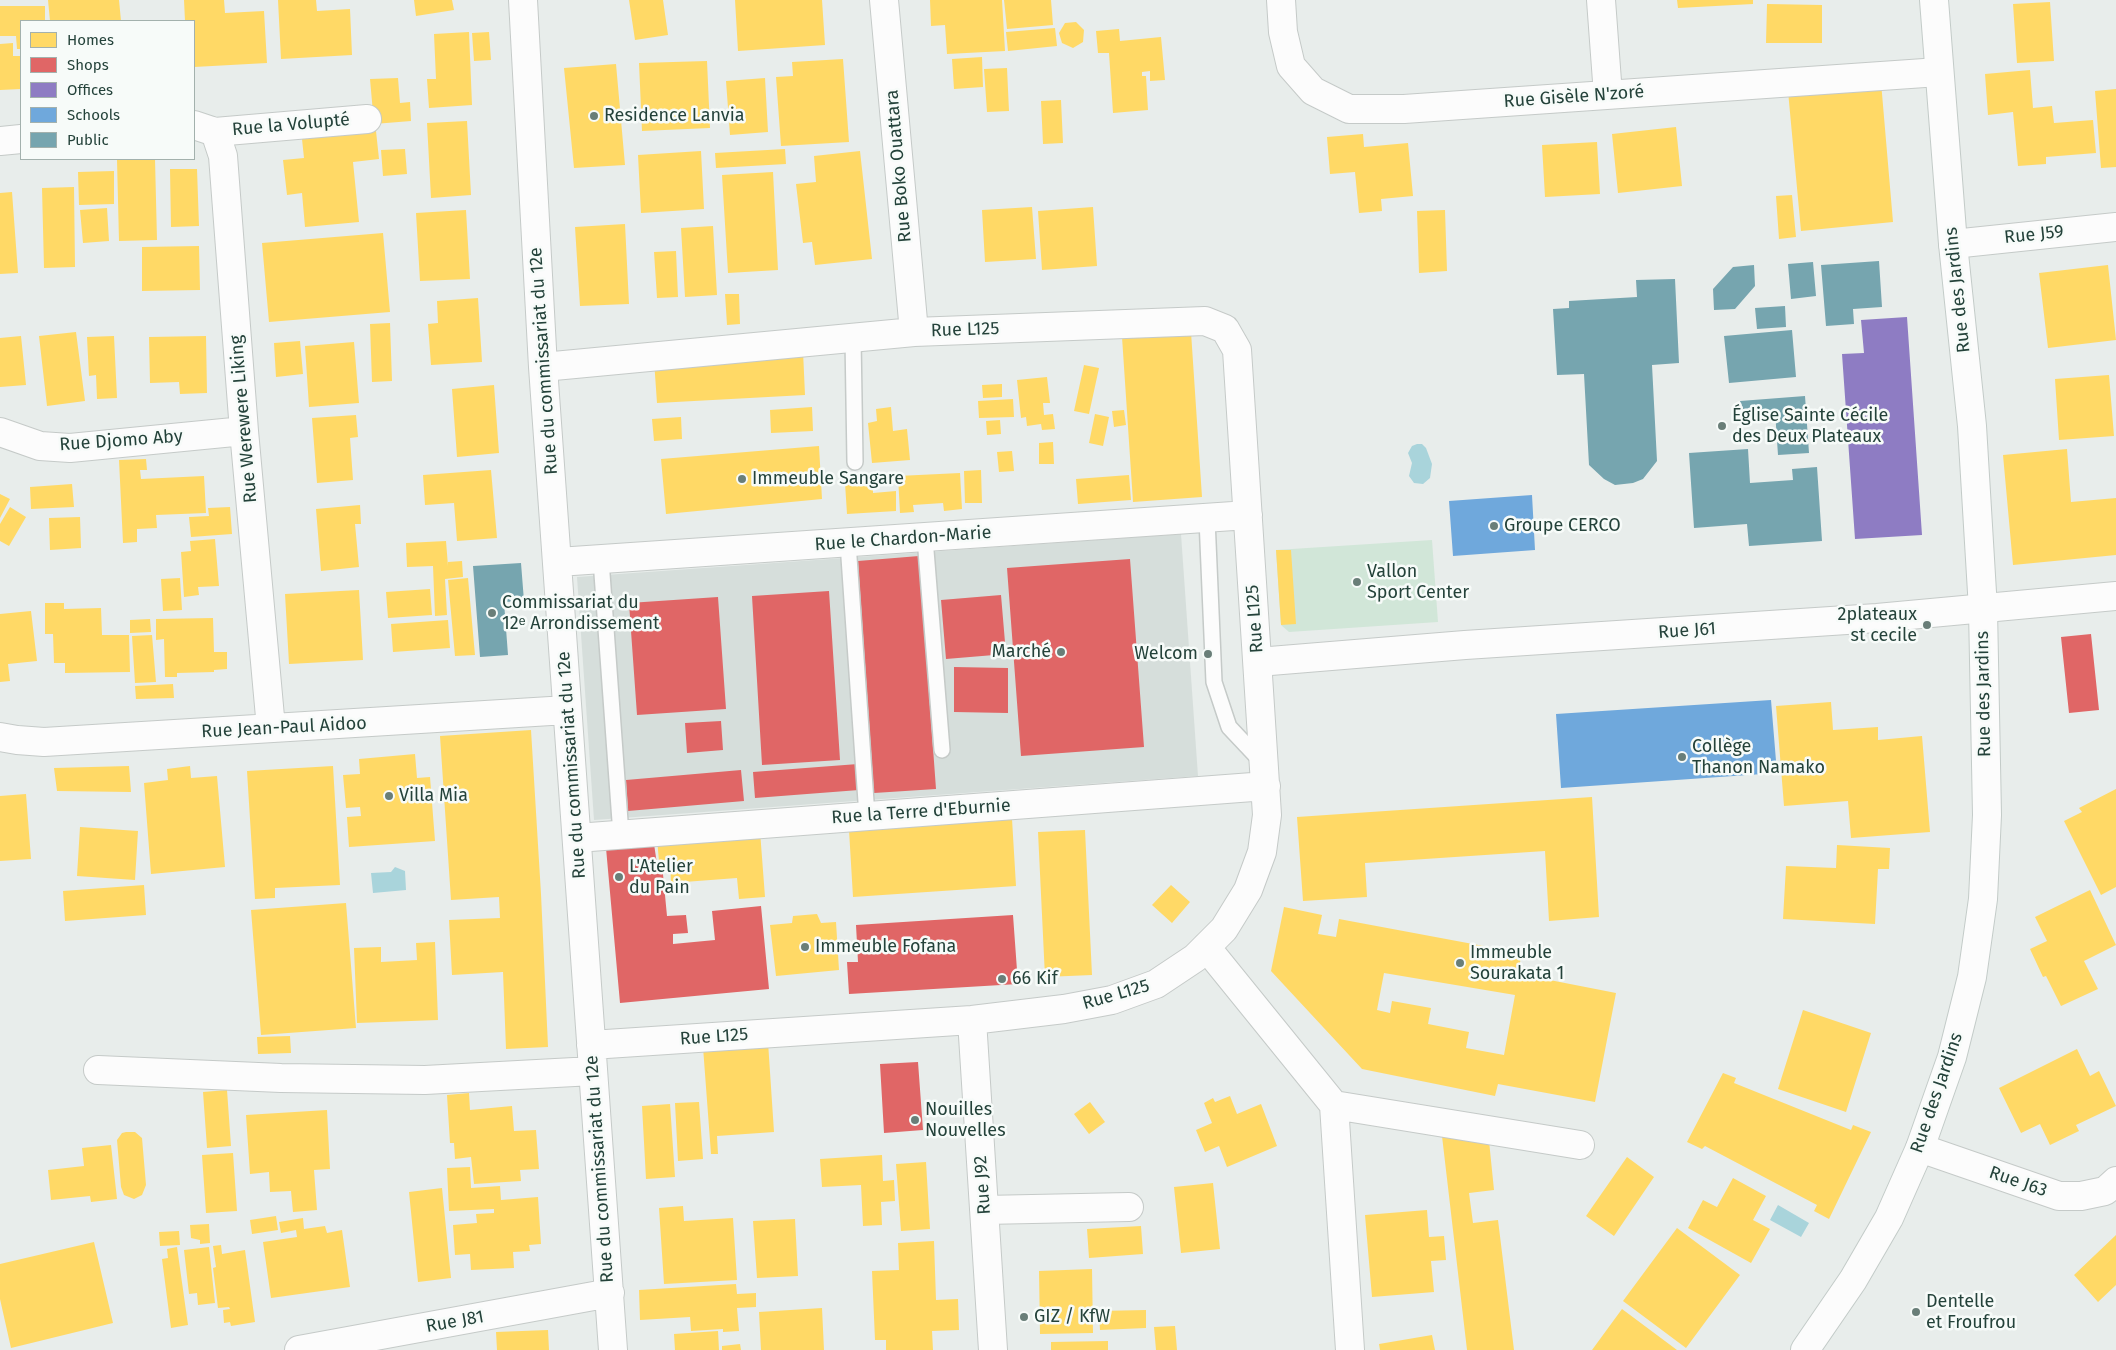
<!DOCTYPE html>
<html>
<head>
<meta charset="utf-8">
<style>
  body { margin:0 }
  #map { position:relative; width:2116px; height:1350px; overflow:hidden; background:#e8edeb; font-family:"Fira Sans",sans-serif }
  canvas { display:block }
  .legend { position:absolute; left:20px; top:20px; width:175px; height:140px; box-sizing:border-box; background:#f7fbf9; border:1px solid #a3b1ad; margin:0; padding:6px 9px; list-style:none; font-size:15px; color:#24423a }
  .legend li { display:flex; align-items:center; gap:10px; height:25px }
  .legend b { width:25px; border:1px solid #a3b1ad }
</style>
</head>
<body>
<div id="map">
<canvas width="2116" height="1350"></canvas>
<ul class="legend">
<li><b style="height:14px;background:#ffd966"></b>Homes</li>
<li><b style="height:14px;background:#e06666"></b>Shops</li>
<li><b style="height:14px;background:#8e7cc3"></b>Offices</li>
<li><b style="height:14px;background:#6fa8dc"></b>Schools</li>
<li><b style="height:14px;background:#76a5af"></b>Public</li>
</ul>
</div>
<script>
const ctx = document.querySelector('canvas').getContext('2d');
ctx.lineJoin = 'round';
function fillPath(path, color) { ctx.fillStyle = color; ctx.fill(path, 'evenodd'); }
const poly = rows => new Path2D(rows.map(r => 'M' + r).join(''));
function strokePath(path, color, width, dash) { ctx.strokeStyle = color; ctx.lineWidth = width; ctx.lineCap = dash ? 'butt' : 'round'; ctx.setLineDash(dash || []); ctx.stroke(path); }
function write(font, color, halo, rows, align = 'center') {
  ctx.font = font + ' "Fira Sans",sans-serif'; ctx.lineWidth = 5; ctx.setLineDash([]); ctx.textBaseline = 'middle'; ctx.strokeStyle = halo; ctx.fillStyle = color; for (const [text, x, y, turn = 0] of rows) {
    ctx.save(); ctx.translate(x, y); ctx.rotate((+turn || 0) * Math.PI / 180); ctx.textAlign = isNaN(turn) ? turn : align; if (halo) ctx.strokeText(text, 0, 0); ctx.fillText(text, 0, 0); ctx.restore();
  }
}
fillPath(poly([
  [1181,534,1198,776,594,820,577,577]
]), '#d6dedb');
fillPath(poly([
  [1432,540,1438,622,1289,632,1281,625,1276,550]
]), '#d1e6d8');
fillPath(poly([
  [1417,444,1422,444,1426,448,1432,464,1430,478,1423,484,1414,483,1409,476,1412,463,1408,453,1412,446],
  [395,867,405,871,406,890,373,893,371,873,391,872],
  [1778,1205,1809,1223,1801,1237,1770,1220]
]), '#a9d4db');
fillPath(poly([
  [48,0,119,0,121,21,50,21],
  [184,0,224,0,225,13,264,11,267,63,194,67,194,21,185,21],
  [278,0,316,0,317,11,350,9,352,55,281,59],
  [414,0,452,0,454,10,416,16],
  [629,0,663,0,668,35,635,40],
  [735,0,822,0,825,45,738,51],
  [930,0,1002,0,1005,51,947,54,945,25,931,26],
  [1004,0,1051,0,1053,25,1007,29],
  [1677,0,1753,0,1753,4,1678,8],
  [2050,2,2054,61,2017,63,2013,4],
  [1767,4,1822,5,1822,43,1766,43],
  [0,6,45,6,45,21,21,21,21,49,17,49,16,36,0,36],
  [1076,22,1084,30,1083,42,1073,48,1062,43,1059,33,1065,23],
  [1055,28,1057,46,1008,51,1006,32],
  [1119,29,1120,41,1161,37,1165,80,1150,81,1150,71,1142,72,1142,76,1146,76,1148,110,1113,113,1109,53,1098,53,1096,31],
  [469,32,472,105,429,108,427,79,436,79,434,34],
  [489,32,491,60,474,61,472,33],
  [13,43,13,56,21,56,21,89,0,90,0,44],
  [982,57,983,87,954,89,952,59],
  [843,59,849,142,781,146,776,77,793,76,792,62],
  [707,61,710,128,642,131,639,63],
  [616,64,625,165,574,168,564,68],
  [1007,68,1009,111,987,112,984,69],
  [2030,70,2033,108,2052,106,2054,123,2093,120,2096,153,2046,157,2046,164,2018,166,2013,112,1988,115,1985,74],
  [398,78,400,103,410,102,411,121,374,124,370,79],
  [765,78,768,132,730,135,726,81],
  [1881,82,1893,222,1801,231,1788,91],
  [2116,89,2116,167,2101,168,2095,91],
  [1061,100,1063,143,1043,144,1041,101],
  [467,121,471,195,431,198,427,123],
  [1676,127,1682,186,1618,193,1612,134],
  [376,131,379,159,353,162,359,222,305,227,302,193,287,195,283,160,304,158,302,139],
  [1363,134,1364,147,1408,143,1413,196,1381,199,1382,211,1359,213,1355,172,1330,174,1327,137],
  [1597,142,1600,194,1545,197,1542,145],
  [405,149,407,174,383,176,381,150],
  [785,149,786,164,716,168,715,153],
  [701,151,704,209,641,213,638,155],
  [860,151,872,259,815,265,812,242,803,243,796,184,816,182,814,156],
  [155,159,157,240,119,241,117,160],
  [170,169,197,169,199,226,171,227],
  [114,171,114,204,79,205,78,172],
  [773,172,778,270,728,273,722,175],
  [74,187,75,267,44,268,42,188],
  [12,192,18,273,0,274,0,193],
  [1792,195,1796,237,1779,239,1776,196],
  [1032,207,1036,259,985,262,982,210],
  [1093,207,1097,266,1042,270,1038,211],
  [107,208,109,241,83,243,80,210],
  [466,210,470,279,420,281,416,213],
  [1445,210,1447,271,1419,273,1417,211],
  [625,224,629,304,580,306,575,227],
  [713,226,717,295,685,297,681,228],
  [383,233,390,312,269,322,262,243],
  [199,246,200,290,142,291,142,247],
  [676,251,678,297,657,298,654,252],
  [2108,265,2116,340,2048,348,2039,273],
  [725,294,739,294,740,324,727,325],
  [478,298,482,362,431,365,428,324,438,323,437,301],
  [390,323,392,381,372,382,370,324],
  [76,332,85,401,47,406,39,336],
  [1191,332,1202,497,1133,502,1122,337],
  [21,336,26,385,0,387,0,338],
  [114,336,117,398,97,399,96,375,89,376,87,337],
  [206,336,207,393,180,394,179,382,150,383,149,337],
  [300,341,303,374,276,377,274,343],
  [354,342,359,403,309,407,305,346],
  [803,351,805,395,657,403,654,360],
  [1084,365,1099,368,1089,414,1074,411],
  [2109,375,2114,436,2059,440,2055,379],
  [1047,377,1050,403,1043,403,1044,415,1053,414,1055,429,1042,430,1041,424,1027,426,1026,417,1021,418,1017,380],
  [1002,384,1002,397,983,398,982,385],
  [494,385,499,453,457,457,452,389],
  [1013,399,1014,417,979,418,978,401],
  [812,407,813,431,771,433,770,410],
  [891,407,893,431,907,429,910,460,872,463,868,423,877,421,876,409],
  [1124,410,1126,425,1114,427,1112,411],
  [1095,414,1109,417,1103,446,1089,443],
  [356,415,358,437,350,438,353,480,317,483,312,418],
  [681,417,682,439,654,441,652,419],
  [1000,420,1001,434,987,435,986,421],
  [1053,442,1054,464,1039,464,1039,443],
  [819,446,822,499,666,514,661,459],
  [2067,449,2071,502,2116,498,2116,555,2013,565,2003,455],
  [1012,451,1014,471,999,472,997,452],
  [146,459,147,470,140,470,141,479,204,476,206,513,156,515,157,528,137,529,137,542,123,543,119,460],
  [491,470,497,538,457,541,454,503,425,505,423,475],
  [981,470,982,503,965,503,964,471],
  [960,473,962,509,944,511,943,503,913,505,914,512,900,513,898,476],
  [1129,475,1131,500,1078,504,1076,479],
  [873,481,873,493,896,491,896,511,847,514,845,483],
  [72,484,74,507,31,509,30,487],
  [0,494,10,499,0,518],
  [360,505,361,524,355,524,359,567,321,571,316,509],
  [10,507,26,517,9,546,0,541,0,524],
  [230,507,232,534,191,537,189,517,209,516,208,508],
  [80,517,81,548,50,550,49,518],
  [215,539,219,586,198,587,199,595,184,597,181,552,191,551,190,541],
  [446,541,448,566,448,562,462,561,463,577,445,579,447,615,435,616,433,566,407,567,406,543],
  [1276,550,1291,550,1296,624,1281,625],
  [180,578,182,610,163,611,161,579],
  [468,578,475,655,455,656,448,580],
  [430,589,432,615,388,618,386,592],
  [359,590,363,660,289,664,285,594],
  [45,603,64,603,64,609,101,608,102,635,129,635,130,672,65,673,65,663,54,663,53,634,45,634],
  [31,611,37,661,8,664,10,681,0,682,0,614],
  [213,618,214,652,227,652,227,669,214,670,214,672,177,673,177,677,165,677,164,639,156,640,156,619],
  [150,619,151,632,130,633,130,620],
  [448,620,450,648,393,652,391,624],
  [152,635,156,682,135,683,132,636],
  [173,684,174,698,136,699,135,686],
  [1831,702,1833,730,1878,727,1878,740,1922,736,1930,832,1851,838,1848,801,1784,806,1776,706],
  [531,730,541,894,548,1047,506,1049,503,972,452,975,449,920,500,918,499,897,451,900,440,736],
  [415,754,417,778,430,777,435,841,349,847,347,817,361,816,360,807,346,808,343,775,360,774,359,759],
  [129,766,131,792,57,791,54,768],
  [190,766,191,778,217,776,225,867,151,874,144,783,168,780,167,769],
  [333,766,340,885,275,888,275,898,255,899,247,771],
  [2116,789,2116,887,2101,895,2064,821,2082,812,2079,808],
  [26,794,31,859,0,861,0,796],
  [1592,797,1599,917,1549,921,1545,851,1365,863,1367,897,1303,901,1297,817],
  [1012,819,1016,886,853,897,849,830],
  [80,827,138,831,135,880,77,876],
  [1085,830,1092,975,1045,977,1038,832],
  [760,831,765,897,739,899,737,878,671,883,670,860,659,861,657,839],
  [1837,845,1890,848,1889,869,1878,869,1875,924,1783,919,1786,866,1836,868],
  [144,885,146,915,65,921,63,891],
  [1171,885,1190,902,1172,923,1152,905],
  [2090,890,2116,945,2084,961,2098,989,2061,1006,2046,976,2043,977,2030,949,2047,941,2035,917],
  [346,903,356,1028,261,1035,251,910],
  [1284,907,1322,915,1318,934,1336,937,1339,919,1521,953,1519,974,1616,993,1595,1102,1498,1084,1495,1096,1362,1069,1271,971],
  [1384,973,1515,995,1504,1055,1466,1048,1469,1032,1428,1024,1431,1008,1392,1001,1390,1013,1377,1010],
  [817,914,821,923,836,922,839,970,776,976,770,925,792,923,793,916],
  [435,942,438,1020,357,1023,354,948,381,947,381,962,417,960,416,943],
  [1803,1010,1871,1033,1846,1112,1778,1089],
  [290,1036,291,1053,258,1054,257,1037],
  [768,1042,774,1132,717,1136,718,1154,711,1154,703,1047],
  [2077,1049,2090,1076,2099,1071,2116,1106,2076,1125,2079,1131,2050,1145,2040,1124,2021,1133,1999,1088],
  [1723,1073,1736,1078,1734,1083,1851,1130,1853,1125,1871,1132,1829,1219,1814,1211,1817,1205,1705,1146,1702,1149,1687,1142],
  [227,1090,231,1146,207,1148,203,1092],
  [469,1093,470,1110,512,1106,514,1131,536,1130,539,1169,520,1170,521,1181,474,1184,471,1157,455,1159,454,1143,450,1143,447,1095],
  [1230,1096,1237,1114,1261,1104,1277,1146,1227,1167,1219,1146,1205,1152,1196,1130,1212,1123,1204,1103,1213,1098,1215,1102],
  [699,1102,703,1159,678,1161,675,1103],
  [1090,1102,1105,1122,1089,1134,1074,1114],
  [670,1104,675,1177,646,1179,642,1106],
  [327,1110,330,1169,314,1170,317,1210,293,1212,291,1191,270,1192,269,1172,250,1174,246,1115],
  [1488,1131,1494,1190,1469,1193,1473,1223,1498,1220,1514,1350,1467,1350,1442,1136],
  [126,1132,135,1132,142,1138,146,1185,142,1195,134,1199,124,1195,121,1187,117,1140,122,1133],
  [111,1145,117,1199,91,1202,90,1196,51,1200,48,1170,84,1166,82,1148],
  [233,1153,237,1211,206,1213,202,1155],
  [882,1155,883,1181,894,1180,895,1201,881,1202,882,1225,863,1226,861,1185,822,1187,820,1159],
  [1627,1157,1654,1177,1614,1236,1586,1216],
  [926,1162,930,1229,901,1231,896,1164],
  [470,1167,471,1188,500,1186,501,1200,538,1197,541,1244,529,1245,530,1251,513,1252,514,1268,471,1270,470,1254,455,1255,453,1225,477,1223,476,1214,494,1213,494,1209,449,1211,447,1168],
  [1733,1178,1766,1196,1753,1220,1770,1229,1751,1263,1688,1228,1703,1200,1717,1207],
  [1213,1183,1220,1249,1181,1253,1174,1187],
  [442,1188,451,1278,418,1282,409,1192],
  [683,1206,684,1221,733,1218,737,1280,664,1284,659,1208],
  [1427,1210,1429,1237,1444,1236,1446,1260,1431,1261,1434,1292,1372,1297,1365,1215],
  [276,1216,278,1230,252,1234,250,1220],
  [303,1218,304,1229,325,1226,327,1233,342,1230,350,1287,271,1298,263,1242,297,1237,296,1230,281,1233,279,1222],
  [795,1219,798,1276,757,1278,753,1221],
  [209,1224,210,1243,200,1244,200,1240,191,1238,190,1225],
  [1141,1226,1143,1254,1089,1258,1087,1229],
  [1677,1228,1740,1275,1686,1348,1623,1301],
  [179,1231,180,1245,160,1246,159,1232],
  [2116,1235,2116,1285,2098,1302,2074,1275],
  [934,1241,936,1300,958,1299,959,1330,932,1331,933,1350,886,1350,886,1340,875,1340,872,1271,899,1270,898,1243],
  [94,1242,113,1323,11,1348,0,1299,0,1264],
  [221,1245,222,1254,245,1250,255,1322,231,1326,230,1322,224,1323,223,1310,230,1309,229,1307,218,1308,213,1268,216,1267,213,1246],
  [177,1247,188,1325,171,1328,162,1259,168,1258,167,1249],
  [209,1247,215,1303,198,1305,197,1293,189,1294,184,1250],
  [1092,1269,1093,1333,1040,1334,1039,1271],
  [736,1284,737,1294,756,1293,756,1307,737,1308,739,1331,723,1332,723,1329,691,1331,690,1317,640,1320,639,1290],
  [822,1308,824,1350,761,1350,759,1312],
  [1622,1309,1677,1350,1592,1350],
  [1146,1310,1146,1328,1100,1330,1099,1311],
  [1175,1326,1177,1350,1156,1350,1154,1327],
  [548,1330,549,1350,497,1350,496,1332],
  [718,1331,719,1350,675,1350,674,1334],
  [1432,1335,1435,1350,1380,1350,1379,1344],
  [1108,1341,1108,1350,1051,1350,1051,1342],
  [740,1344,741,1350,722,1350,722,1346]
]), '#ffd966');
fillPath(poly([
  [919,556,936,789,874,793,858,561],
  [1130,559,1144,747,1021,756,1007,568],
  [829,591,840,760,762,765,752,596],
  [1001,595,1006,654,946,659,941,600],
  [718,597,726,709,637,715,629,603],
  [2091,634,2099,710,2069,713,2061,637],
  [954,667,1008,668,1008,713,954,712],
  [721,721,723,750,687,753,685,723],
  [858,764,859,790,755,798,753,772],
  [741,770,744,801,628,811,626,780],
  [654,844,657,864,662,864,667,916,686,915,688,933,673,934,673,944,715,940,712,911,761,906,769,989,620,1003,606,848],
  [1013,915,1018,984,849,994,847,962,858,962,856,925],
  [918,1062,923,1130,884,1133,880,1064]
]), '#e06666');
fillPath(poly([
  [1907,317,1922,535,1855,539,1842,354,1864,353,1861,320]
]), '#8e7cc3');
fillPath(poly([
  [1532,495,1535,550,1453,556,1449,501],
  [1771,700,1777,773,1561,788,1556,714]
]), '#6fa8dc');
fillPath(poly([
  [1879,261,1882,307,1853,309,1854,324,1826,326,1821,265],
  [1813,262,1816,296,1791,299,1788,264],
  [1754,265,1755,286,1735,309,1714,310,1713,289,1733,267],
  [1675,279,1679,363,1652,365,1657,461,1643,479,1633,483,1615,485,1604,479,1589,465,1584,374,1557,375,1553,309,1569,308,1569,301,1637,297,1636,280],
  [1785,306,1786,327,1757,329,1755,308],
  [1792,330,1796,377,1729,383,1724,336],
  [1805,396,1809,453,1778,455,1775,411,1741,413,1740,401],
  [1748,449,1750,483,1793,480,1792,469,1817,467,1822,541,1749,546,1747,524,1694,528,1689,453],
  [521,563,524,601,504,602,508,655,480,657,473,566]
]), '#76a5af');
const service = poly([
  [853,338,855,462],
  [1207,519,1214,682,1229,727,1262,762],
  [925,538,942,750],
  [848,543,867,816],
  [601,560,621,835]
]);
const minor = poly([
  [523,0,543,367,613,1350],
  [884,0,914,332],
  [1281,0,1283,32,1291,66,1313,91,1349,109,1404,109,1939,72],
  [1601,0,1608,95],
  [194,125,215,132,223,156,244,431,271,728],
  [215,132,367,119],
  [0,141,21,139],
  [1953,244,2116,227],
  [543,367,914,332,1205,321,1225,329,1237,350,1267,815,1262,852,1248,890,1224,929,1195,958,1156,984,1112,1000,1064,1009,972,1020,591,1045],
  [0,432,40,446,70,448,244,431],
  [558,562,1248,515],
  [1258,662,1465,645,1877,618,2116,596],
  [0,737,17,740,44,742,567,710],
  [577,838,1266,786],
  [1206,947,1334,1105,1350,1350],
  [972,1020,993,1350],
  [98,1070,281,1078,425,1080,593,1071],
  [1334,1105,1580,1145],
  [1920,1148,2059,1196,2081,1196,2105,1191,2116,1181],
  [984,1210,1129,1207],
  [299,1350,610,1293]
]);
const secondary = poly([
  [1805,1350,1853,1280,1889,1218,1920,1148,1952,1057,1972,977,1983,899,1987,815,1983,609,1972,426,1953,244,1934,0]
]);
strokePath(service, '#c5cac8', 18);
strokePath(minor, '#c5cac8', 30);
strokePath(secondary, '#c3cbc8', 30);
strokePath(service, '#fcfcfc', 15);
strokePath(minor, '#fcfcfc', 28);
strokePath(secondary, '#fcfcfc', 28);
for (const [x, y, r, color] of [
  [594,116,5,"#697e78"],
  [1722,426,5,"#697e78"],
  [742,479,5,"#697e78"],
  [1494,526,5,"#697e78"],
  [1357,582,5,"#697e78"],
  [492,613,5,"#697e78"],
  [1927,625,5,"#697e78"],
  [1061,652,5,"#697e78"],
  [1208,654,5,"#697e78"],
  [1682,757,5,"#697e78"],
  [389,796,5,"#697e78"],
  [619,877,5,"#697e78"],
  [805,947,5,"#697e78"],
  [1460,963,5,"#697e78"],
  [1002,979,5,"#697e78"],
  [915,1120,5,"#697e78"],
  [1916,1312,5,"#697e78"],
  [1024,1317,5,"#697e78"]
]) { const dot = new Path2D(); dot.arc(x, y, r, 0, 2 * Math.PI); ctx.fillStyle = color; ctx.fill(dot); strokePath(dot, '#f7fbf9', 2); }
write('18px', '#24423a', '#f7fbf9', [
  ["Rue Gisèle N'zoré",1574,97,-4],
  ["Rue la Volupté",291,125,-5],
  ["Rue Boko Ouattara",899,166,-95],
  ["Rue J59",2034,235,-6],
  ["Rue des Jardins",1958,290,-96],
  ["Rue L125",965,330,-2],
  ["Rue du commissariat du 12e",544,361,-94],
  ["Rue Werewere Liking",244,419,-95],
  ["Rue Djomo Aby",121,441,-4],
  ["Rue le Chardon-Marie",903,539,-4],
  ["Rue L125",1255,619,-94],
  ["Rue J61",1687,631,-4],
  ["Rue des Jardins",1984,694,-91],
  ["Rue Jean-Paul Aidoo",284,728,-3],
  ["Rue du commissariat du 12e",572,765,-94],
  ["Rue la Terre d'Eburnie",921,812,-4],
  ["Rue L125",1116,995,-16],
  ["Rue L125",714,1037,-4],
  ["Rue des Jardins",1937,1093,-71],
  ["Rue du commissariat du 12e",600,1169,-94],
  ["Rue J63",2018,1182,19],
  ["Rue J92",983,1185,-94],
  ["Rue J81",455,1322,-10]
]);
write('18px', '#24423a', '#f7fbf9', [
  ["Residence Lanvia",604,116],
  ["Église Sainte Cécile",1732,416],
  ["des Deux Plateaux",1732,437],
  ["Immeuble Sangare",752,479],
  ["Groupe CERCO",1504,526],
  ["Vallon",1367,572],
  ["Sport Center",1367,593],
  ["Commissariat du",502,603],
  ["12ᵉ Arrondissement",502,624],
  ["2plateaux",1917,615,"right"],
  ["st cecile",1917,636,"right"],
  ["Marché",1051,652,"right"],
  ["Welcom",1198,654,"right"],
  ["Collège",1692,747],
  ["Thanon Namako",1692,768],
  ["Villa Mia",399,796],
  ["L'Atelier",629,867],
  ["du Pain",629,888],
  ["Immeuble Fofana",815,947],
  ["Immeuble",1470,953],
  ["Sourakata 1",1470,974],
  ["66 Kif",1012,979],
  ["Nouilles",925,1110],
  ["Nouvelles",925,1131],
  ["Dentelle",1926,1302],
  ["et Froufrou",1926,1323],
  ["GIZ / KfW",1034,1317]
], 'left');
</script>
</body>
</html>
